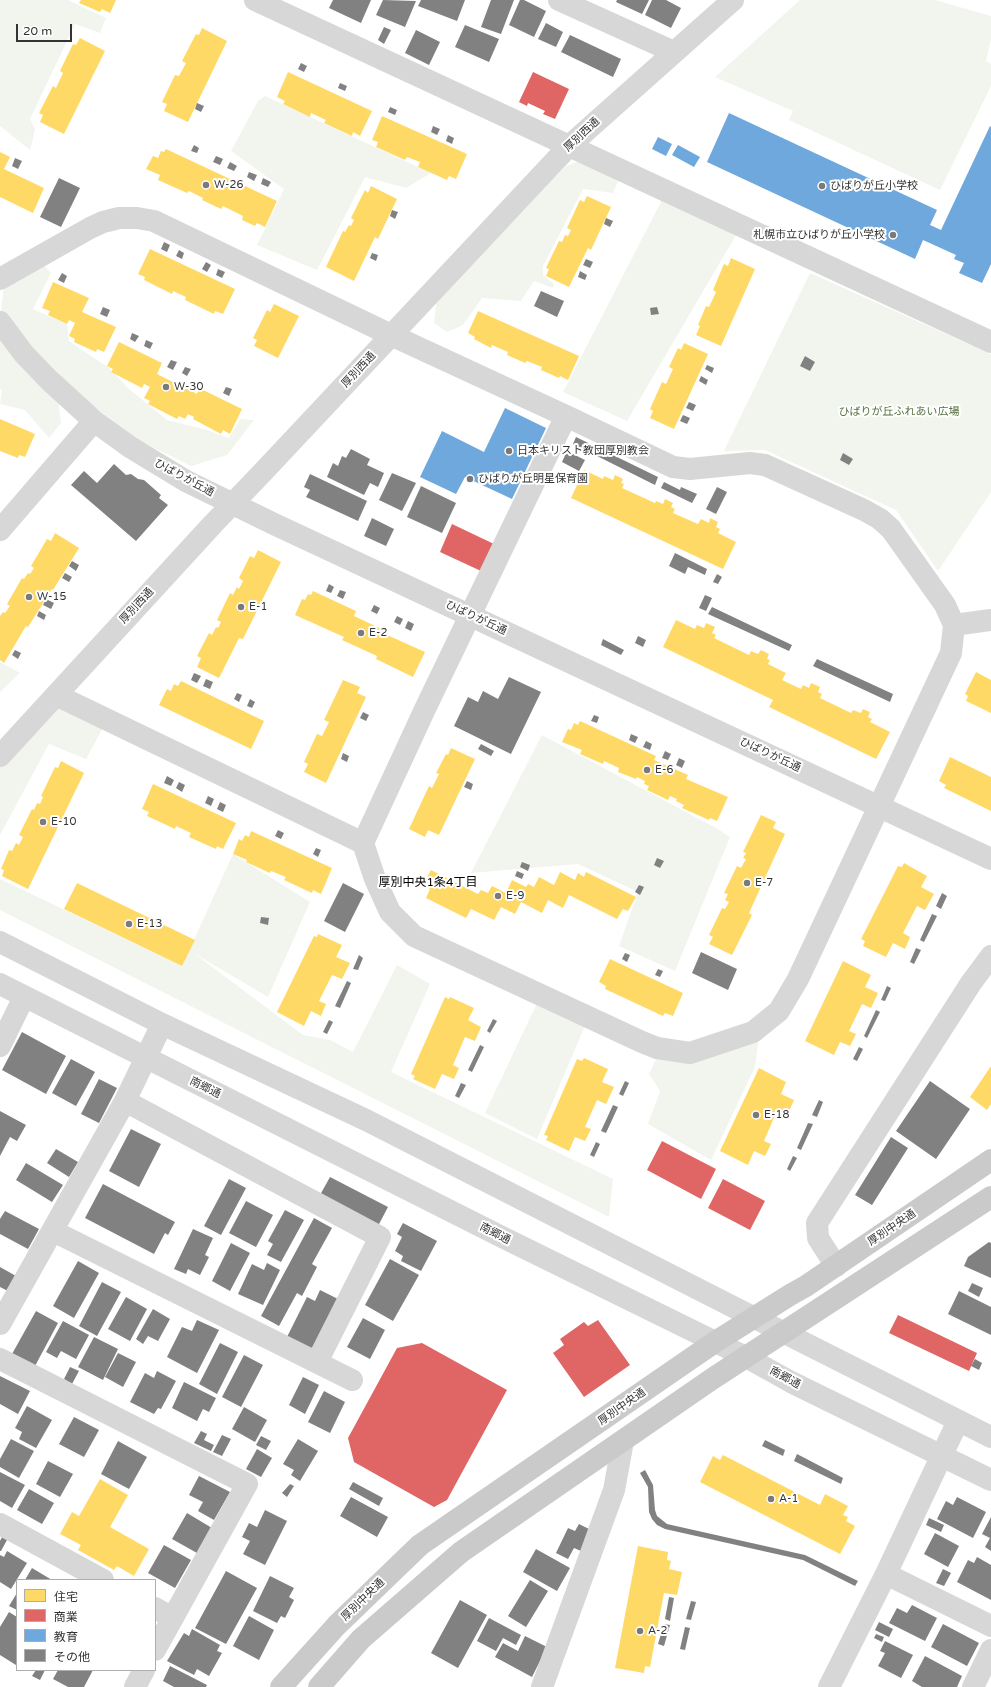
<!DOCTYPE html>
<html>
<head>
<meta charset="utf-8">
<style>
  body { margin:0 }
  #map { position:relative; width:991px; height:1687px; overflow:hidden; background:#fff; font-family:"Varela Round","Noto Sans JP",sans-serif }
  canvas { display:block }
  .legend { position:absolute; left:16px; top:1579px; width:140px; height:92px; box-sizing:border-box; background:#fff; border:1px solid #adadad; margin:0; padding:5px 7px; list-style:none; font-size:12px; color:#333 }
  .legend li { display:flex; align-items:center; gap:8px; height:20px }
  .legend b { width:20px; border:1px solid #adadad }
  .scale { position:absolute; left:16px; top:24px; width:56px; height:18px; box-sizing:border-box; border:2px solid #333; border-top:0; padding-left:5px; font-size:12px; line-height:14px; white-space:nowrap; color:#333; -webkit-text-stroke:3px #fff; paint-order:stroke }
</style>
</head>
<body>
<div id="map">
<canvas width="991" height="1687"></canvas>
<ul class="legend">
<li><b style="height:11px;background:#ffd966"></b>住宅</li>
<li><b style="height:11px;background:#e06666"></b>商業</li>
<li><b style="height:11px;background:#6fa8dc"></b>教育</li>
<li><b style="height:11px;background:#818181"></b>その他</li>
</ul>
<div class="scale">20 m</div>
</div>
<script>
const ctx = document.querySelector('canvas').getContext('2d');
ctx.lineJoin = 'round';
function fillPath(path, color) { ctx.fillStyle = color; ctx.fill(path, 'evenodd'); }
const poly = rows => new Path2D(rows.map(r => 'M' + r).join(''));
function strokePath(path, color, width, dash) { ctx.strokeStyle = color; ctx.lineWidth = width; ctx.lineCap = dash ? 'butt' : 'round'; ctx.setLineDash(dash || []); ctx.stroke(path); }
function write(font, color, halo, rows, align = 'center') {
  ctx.font = font + ' "Varela Round","Noto Sans JP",sans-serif'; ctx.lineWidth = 4; ctx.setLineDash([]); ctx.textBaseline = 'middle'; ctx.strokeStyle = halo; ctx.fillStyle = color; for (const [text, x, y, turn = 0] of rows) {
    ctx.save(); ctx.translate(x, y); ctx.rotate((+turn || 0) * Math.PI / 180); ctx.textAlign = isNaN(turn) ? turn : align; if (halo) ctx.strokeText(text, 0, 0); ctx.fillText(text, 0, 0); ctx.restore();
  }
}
fillPath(poly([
  [0,0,68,0,106,18,100,33,75,24,30,119,35,129,30,150,0,126],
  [800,0,935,0,991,16,991,39,986,61,991,64,991,86,940,190,789,120,793,111,715,77],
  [265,96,431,173,406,188,365,177,317,270,257,245,284,189,231,151,258,101],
  [585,159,623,170,613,193,583,189,543,266,543,275,554,284,553,288,534,281,521,301,482,298,463,325,447,332,434,323,437,298,489,247,566,166],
  [664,196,739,230,627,421,563,392],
  [42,263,51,273,33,309,67,324,69,341,109,368,129,389,167,420,207,430,229,438,240,419,254,420,227,455,191,466,138,440,64,383,1,311,5,277],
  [810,273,991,354,991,492,938,571,896,510,765,450,724,451],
  [0,326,57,390,61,423,49,438,25,410,0,404,2,390,0,389],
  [0,662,20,673,0,692],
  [58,702,104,726,86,759,49,744,0,835,0,767],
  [542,735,716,828,730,837,675,971,619,946,638,892,578,864,471,873],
  [233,854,310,902,268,997,195,954,303,1035,330,1040,353,1052,397,965,430,984,391,1072,613,1179,609,1217,0,910,0,879,182,966],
  [539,999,586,1023,537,1139,485,1113],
  [759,1036,755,1067,711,1160,648,1124,660,1091,649,1074,659,1053]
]), '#f1f5ed');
fillPath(poly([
  [81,0,116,0,110,13,102,9,100,12,79,3],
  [202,28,227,41,188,122,164,111,167,104,162,102,175,75,179,76,186,63,182,61,196,34,199,35],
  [80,38,105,51,64,134,40,122,43,115,39,113,53,86,56,88,63,73,60,71,73,44,76,45],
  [288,72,372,111,360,136,353,132,352,136,324,123,326,120,311,113,310,117,283,104,285,101,277,97],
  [382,116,467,154,456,179,449,176,447,180,418,167,420,162,407,157,405,160,376,147,378,142,372,140],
  [166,149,277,201,265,227,257,223,255,226,242,220,243,216,223,206,221,209,202,200,203,198,189,191,187,193,158,180,160,175,146,169,153,156,158,158,161,151,164,152],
  [0,152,10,157,4,169,44,188,33,213,0,197],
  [371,186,397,199,378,239,375,237,354,281,326,267,343,231,345,232,349,225,351,226,354,220,351,218,365,190,368,193],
  [587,196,611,207,591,250,588,248,569,287,546,276,549,269,546,268,559,241,562,242,565,235,568,236,571,230,567,228,580,200,584,202],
  [150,249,235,289,223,314,215,311,214,314,185,300,186,297,173,291,172,294,144,280,145,277,138,274],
  [731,258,755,269,721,346,696,335,700,326,698,325,706,306,709,307,716,292,713,290,724,264,728,266],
  [53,282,89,298,82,312,116,327,104,352,97,349,96,352,74,342,75,339,69,336,75,323,69,320,67,324,48,315,50,311,42,308],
  [274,304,299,316,278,358,254,346,257,340,253,338,267,310,270,312],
  [478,311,579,356,568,380,560,376,559,378,541,370,542,367,527,361,525,363,507,355,508,352,492,345,491,348,474,339,475,337,468,333],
  [119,342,162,363,157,374,197,394,199,388,242,409,230,434,223,430,221,434,193,419,194,417,188,414,185,419,179,416,177,419,148,404,150,401,144,398,150,387,144,384,142,388,111,372,113,369,107,366],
  [684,343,708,354,674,429,650,418,653,411,650,409,662,382,666,384,673,369,669,367,678,348,681,350],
  [0,419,35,434,25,457,19,455,18,458,0,451],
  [584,470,603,479,604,476,613,480,615,475,623,479,621,483,624,484,622,488,655,503,656,501,663,504,665,499,673,503,671,507,675,509,673,513,698,524,701,519,709,523,710,518,718,522,716,527,720,529,718,533,736,542,723,569,571,498],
  [55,533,79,548,53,590,52,589,28,627,26,626,4,663,0,660,0,616,3,612,5,613,10,606,7,604,22,578,24,579,28,573,30,574,34,568,31,566,47,539,51,541],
  [258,550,281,562,243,639,239,638,219,678,197,667,201,658,197,656,209,633,212,635,216,627,218,628,221,622,217,620,230,593,233,595,237,587,239,589,243,581,239,578,250,556,254,558],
  [313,591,356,611,354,616,388,632,387,635,425,652,413,677,376,659,377,656,342,640,344,637,295,615,302,599,305,600,308,594,311,595],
  [676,620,695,629,697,625,704,628,706,623,715,627,712,633,716,635,714,638,749,655,751,651,758,654,761,650,769,654,767,659,770,660,768,664,786,673,782,680,801,689,803,685,809,688,811,683,820,687,818,692,822,694,820,698,851,713,853,710,861,713,863,709,870,712,868,717,872,719,870,722,890,732,876,759,769,707,773,700,663,647],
  [976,672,991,680,991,713,966,701,968,696,965,694],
  [343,680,360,687,357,693,366,697,326,783,304,772,308,764,304,762,317,734,322,736,329,722,324,720],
  [181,681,264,721,251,749,159,705,167,689,171,691,174,684,178,686],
  [580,721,656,756,654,760,688,775,686,779,728,797,717,821,710,818,709,820,682,808,684,805,676,801,677,799,670,796,668,800,647,790,649,786,644,784,645,781,637,777,636,779,618,772,619,768,604,761,603,764,580,754,582,750,562,742,568,729,571,730,574,723,578,725],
  [451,748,475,759,439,835,428,830,425,837,409,829,429,786,432,788,439,774,436,773,446,754,448,755],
  [950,757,991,777,991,811,944,788,946,785,939,781],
  [61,761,84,773,28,889,2,876,4,870,1,869,9,850,12,851,16,843,19,845,23,837,19,835,32,809,34,810,37,803,40,804,43,797,41,796,55,767,58,768],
  [153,784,236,823,223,849,217,846,216,849,189,837,191,833,176,826,175,829,147,816,149,812,142,809],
  [761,815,776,822,773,828,785,834,749,913,752,915,732,955,709,944,713,937,709,935,722,908,725,909,729,902,725,900,728,894,724,893,737,866,741,868,746,859,743,858,746,853,743,852],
  [251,831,332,868,321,894,313,890,312,893,284,880,286,877,271,871,270,873,246,862,247,860,233,854,239,839,242,841,245,835,249,837],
  [904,863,927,876,921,887,934,894,925,910,917,906,903,933,910,937,905,949,893,943,886,957,863,946,865,941,861,939,898,866,902,867],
  [431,870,478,894,481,890,488,893,492,886,506,893,512,880,526,887,528,884,534,887,539,877,554,885,560,872,575,880,578,873,584,877,586,872,636,897,628,911,623,909,617,919,569,895,563,908,548,900,542,913,521,902,515,914,501,907,494,920,471,909,466,918,426,898,430,889,423,885],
  [77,883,195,940,182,966,64,909],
  [318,934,342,945,336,957,350,963,342,979,332,975,319,1001,326,1004,321,1016,311,1011,304,1026,277,1012,314,936,317,937],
  [610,959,683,993,673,1016,665,1013,663,1016,605,989,606,986,599,982],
  [843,961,871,975,865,987,878,993,871,1008,862,1004,849,1031,856,1034,850,1046,840,1042,834,1055,805,1041],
  [445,997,449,999,450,997,474,1008,468,1020,481,1027,475,1041,465,1037,453,1065,459,1068,454,1079,442,1074,435,1089,413,1079,415,1076,411,1074],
  [584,1058,608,1069,602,1082,614,1087,606,1104,597,1100,585,1127,591,1129,585,1141,575,1137,569,1151,546,1140,548,1136,544,1135,577,1059,582,1061],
  [991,1066,991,1104,987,1110,970,1097],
  [759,1068,786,1082,781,1094,794,1100,786,1118,776,1113,764,1141,771,1144,765,1156,754,1151,748,1165,720,1151],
  [723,1455,820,1505,825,1494,848,1506,843,1515,848,1517,846,1521,855,1526,840,1554,700,1482,713,1456,720,1460],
  [100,1479,128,1495,110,1527,149,1549,134,1576,117,1566,114,1570,78,1550,81,1545,60,1534,72,1512,79,1516],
  [638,1546,668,1552,667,1560,671,1561,669,1569,682,1572,677,1595,664,1593,650,1667,645,1666,644,1673,615,1668]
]), '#ffd966');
fillPath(poly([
  [533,72,569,89,555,119,543,114,545,111,528,103,527,106,519,102],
  [452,524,494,544,481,571,440,552],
  [662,1141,716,1169,701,1199,647,1170],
  [723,1179,765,1201,750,1230,708,1208],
  [898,1315,977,1353,969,1371,889,1333],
  [598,1320,630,1365,584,1397,553,1353,564,1345,560,1339,584,1322,588,1326],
  [422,1343,507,1390,447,1500,434,1507,354,1462,348,1438,397,1348]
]), '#e06666');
fillPath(poly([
  [729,113,937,210,930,225,941,230,990,126,991,127,991,264,982,283,959,273,964,263,954,259,956,255,923,240,915,259,707,162],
  [658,137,672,144,666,156,652,149],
  [678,145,700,157,694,167,672,155],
  [505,408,546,428,512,499,465,477,456,494,420,477,442,431,484,452]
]), '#6fa8dc');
fillPath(poly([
  [333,0,371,0,361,23,329,8],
  [383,0,416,1,405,27,376,15],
  [421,0,465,0,457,21,418,6],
  [491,0,514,0,501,34,481,27],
  [520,0,524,0,546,11,534,37,509,25],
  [617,0,649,0,642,14,616,2],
  [652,0,666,0,681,8,671,28,645,15],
  [546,23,563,32,556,47,538,39],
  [465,25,499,39,489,62,455,47],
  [384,27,391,30,384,44,378,40],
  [416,30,440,42,429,65,405,53],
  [570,35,621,59,613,77,561,52],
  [301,63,307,66,304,72,298,69],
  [340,83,347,86,345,91,338,88],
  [197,103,204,106,201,112,195,109],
  [390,107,397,110,395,115,388,112],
  [433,126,440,129,437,135,431,132],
  [448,135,454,138,452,144,446,141],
  [194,145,199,148,197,153,191,151],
  [216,156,223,159,220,165,213,162],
  [15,158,22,161,18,169,12,166],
  [230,162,237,166,234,171,227,168],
  [249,172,257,175,254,181,247,177],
  [59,178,80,188,61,227,40,217],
  [263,178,271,182,268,187,261,184],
  [392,210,398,212,395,219,390,216],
  [606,218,613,221,610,227,604,224],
  [164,242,170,245,167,252,161,249],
  [179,250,184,253,182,259,176,256],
  [372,253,378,255,376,261,370,258],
  [586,259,593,262,590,268,583,265],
  [206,262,211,265,207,272,202,269],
  [218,269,225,272,222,278,216,275],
  [580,271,587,275,585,280,578,277],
  [62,273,67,276,64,283,58,280],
  [541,291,564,301,557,317,534,306],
  [103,307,110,310,107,317,100,314],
  [657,307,659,314,651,315,650,308],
  [132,333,139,336,135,342,130,339],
  [146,340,153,343,150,349,144,346],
  [805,356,815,362,810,371,800,366],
  [171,360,177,362,173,370,167,367],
  [707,365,714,368,712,373,705,369],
  [185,367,191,369,187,376,182,373],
  [701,376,708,380,706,385,699,381],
  [226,387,232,389,229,396,223,393],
  [689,402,696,405,693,411,686,408],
  [683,415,690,418,687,424,680,421],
  [576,437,658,477,655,485,573,444],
  [351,449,370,459,367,465,384,473,378,487,370,483,364,495,327,477,333,463,338,466,342,456,346,458],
  [567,451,585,460,579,471,562,462],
  [843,453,853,459,849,465,840,460],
  [114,464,126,475,131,474,138,479,144,480,161,495,159,498,168,505,136,541,71,485,84,471,97,483],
  [392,473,416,483,402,511,379,500],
  [310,474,367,501,358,521,306,497,310,490,304,487],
  [664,482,680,490,681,487,697,494,692,503,661,488],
  [421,486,456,503,442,533,407,517],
  [717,487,727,492,716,514,706,509],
  [372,518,394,529,386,546,364,536],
  [675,553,707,569,705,575,688,567,685,574,669,566],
  [72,561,79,565,76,571,69,566],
  [65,573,72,577,69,582,62,578],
  [717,574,722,577,718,584,713,582],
  [329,584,334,587,331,593,326,591],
  [340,590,346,592,343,599,337,596],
  [705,595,712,598,706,611,699,608],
  [46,599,54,603,51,609,43,605],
  [374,605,380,608,377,614,371,611],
  [712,607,792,645,789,651,708,614],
  [39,611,46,615,44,620,37,616],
  [397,616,403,619,400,625,394,622],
  [408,621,414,624,411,631,405,628],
  [638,636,646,640,643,647,635,643],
  [603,639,624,650,621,655,601,645],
  [15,650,21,653,18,659,12,655],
  [817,659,893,694,890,702,813,666],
  [194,673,201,676,197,683,191,680],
  [509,677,541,692,511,754,454,726,468,697,478,702,483,691,498,699],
  [206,679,213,682,210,689,203,686],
  [237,693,242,695,239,702,234,699],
  [250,699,255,702,252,708,247,706],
  [363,712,369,715,366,721,360,718],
  [594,715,599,717,597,723,591,721],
  [631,734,638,737,635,743,629,740],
  [646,741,652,744,650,750,643,747],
  [481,744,494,751,491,756,478,749],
  [665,751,671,754,668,760,662,758],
  [343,753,349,756,347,762,341,759],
  [679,758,685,761,682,768,676,765],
  [167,776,174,780,171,786,164,783],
  [467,781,473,784,471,790,464,787],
  [179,782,185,785,182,792,176,788],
  [208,796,214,799,211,806,205,803],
  [220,802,226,805,223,812,217,809],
  [278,830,284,833,281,839,275,836],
  [316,848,321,850,318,857,313,854],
  [657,858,664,861,660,868,654,865],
  [522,862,530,865,528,871,520,867],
  [517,871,524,874,522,879,515,876],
  [343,883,364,894,345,932,324,921],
  [639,885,644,887,640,895,635,892],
  [942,893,947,896,941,909,936,906],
  [932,914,937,916,924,942,920,940],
  [261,917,269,918,268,925,260,923],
  [916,948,921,950,914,964,910,962],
  [701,952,737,969,728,990,692,973],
  [625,953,630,955,627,962,622,959],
  [359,955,363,958,358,970,353,969],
  [658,969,663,971,660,977,655,975],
  [347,981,351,983,340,1008,335,1006],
  [887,986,891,988,885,1001,881,1000],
  [876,1010,880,1012,867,1038,864,1036],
  [493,1019,497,1021,490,1033,487,1031],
  [329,1020,333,1022,327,1034,323,1032],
  [22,1032,66,1056,46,1094,2,1070],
  [480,1045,484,1047,472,1072,468,1070],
  [859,1047,863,1049,857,1061,853,1059],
  [71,1059,95,1072,76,1106,52,1093],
  [99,1079,117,1088,99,1123,81,1114],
  [625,1081,629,1083,623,1096,619,1094],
  [930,1081,970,1109,936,1159,896,1131],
  [461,1083,466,1085,459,1098,455,1096],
  [819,1100,823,1102,817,1117,812,1115],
  [613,1105,618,1107,606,1133,601,1131],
  [0,1111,26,1125,17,1141,10,1137,0,1156],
  [808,1123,813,1124,801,1150,797,1148],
  [131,1129,161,1144,139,1187,109,1171],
  [891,1137,908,1148,872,1205,855,1195],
  [596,1142,600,1144,594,1157,590,1155],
  [56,1149,78,1162,69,1177,47,1163],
  [793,1156,797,1158,790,1171,787,1169],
  [26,1163,63,1185,52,1202,16,1180],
  [330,1177,388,1207,378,1226,320,1195],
  [229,1179,246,1188,221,1235,204,1226],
  [103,1184,175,1222,168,1235,165,1233,154,1254,85,1218],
  [246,1201,273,1215,256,1247,229,1233],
  [285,1210,304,1220,281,1262,267,1255,273,1244,268,1241],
  [5,1211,39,1229,28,1249,0,1234,0,1219],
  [314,1218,332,1228,312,1264,317,1267,302,1296,297,1293,279,1326,261,1316],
  [403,1223,437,1241,421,1271,401,1261,403,1256,395,1251,402,1237,397,1234],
  [193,1229,213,1238,205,1255,209,1257,200,1275,188,1269,186,1274,174,1269],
  [989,1242,991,1243,991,1278,964,1266,968,1257],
  [231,1243,250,1253,230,1291,212,1281],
  [390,1259,419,1275,393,1321,365,1305],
  [78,1261,99,1273,74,1318,53,1306],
  [267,1263,280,1270,263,1305,238,1294,252,1264,264,1270],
  [0,1267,16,1276,8,1291,0,1287],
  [102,1282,121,1292,97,1336,79,1326],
  [972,1283,983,1288,979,1297,968,1291],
  [320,1290,340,1300,315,1351,287,1337,307,1297,315,1301],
  [959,1291,991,1307,991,1335,948,1314],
  [126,1297,147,1309,130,1341,108,1329],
  [153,1309,170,1319,158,1341,148,1336,143,1344,136,1339],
  [36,1311,58,1323,35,1366,12,1354],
  [363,1318,385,1330,370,1359,347,1347],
  [197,1320,219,1330,197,1373,167,1357,182,1327,192,1331],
  [63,1321,89,1335,76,1359,61,1351,57,1358,46,1352],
  [94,1337,118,1349,103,1380,78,1367],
  [220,1343,238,1352,217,1394,199,1384],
  [118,1353,136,1362,123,1387,105,1377],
  [244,1355,263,1365,241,1407,222,1397],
  [975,1359,982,1363,979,1370,971,1366],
  [70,1367,79,1371,72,1384,64,1379],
  [157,1371,176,1381,161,1409,158,1408,154,1414,130,1402,145,1373,154,1378],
  [0,1376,30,1391,18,1414,0,1404],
  [303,1377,319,1385,305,1414,289,1405],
  [184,1382,216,1398,209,1412,203,1409,197,1421,172,1408],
  [324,1391,345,1402,330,1433,308,1422],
  [27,1406,52,1420,36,1448,19,1439,22,1432,15,1428],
  [244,1407,267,1420,255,1442,232,1429],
  [74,1417,99,1430,84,1457,59,1444],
  [201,1431,207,1434,204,1440,214,1445,211,1451,194,1443],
  [222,1435,231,1439,222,1456,213,1452],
  [261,1436,271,1441,266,1450,256,1445],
  [11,1439,34,1451,19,1478,0,1467,0,1459],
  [298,1439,318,1451,300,1481,291,1475,294,1470,283,1464],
  [765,1440,785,1450,783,1456,762,1446],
  [118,1441,147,1457,129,1489,101,1474],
  [257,1449,272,1458,261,1477,246,1469],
  [797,1454,843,1478,841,1484,794,1461],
  [48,1461,73,1474,60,1497,36,1484],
  [645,1470,653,1485,655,1510,657,1516,667,1524,805,1555,858,1581,855,1586,803,1560,665,1529,657,1525,652,1519,649,1512,648,1487,640,1473],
  [0,1472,25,1485,12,1508,0,1501],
  [199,1476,230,1492,214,1520,198,1511,203,1502,189,1495],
  [353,1482,383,1498,379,1506,349,1489],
  [290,1484,294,1486,287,1497,282,1493],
  [29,1489,54,1503,42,1524,17,1510],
  [351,1497,388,1517,377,1537,340,1516],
  [957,1497,986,1512,973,1538,937,1519,946,1501,953,1505],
  [265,1510,287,1521,265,1565,243,1554,250,1541,242,1537,249,1523,257,1527],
  [187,1513,212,1528,197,1553,172,1539],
  [991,1517,991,1551,985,1547,990,1538,982,1534],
  [929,1518,944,1525,941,1532,926,1525],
  [579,1524,591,1530,581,1551,574,1548,568,1559,556,1553,568,1528,575,1531],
  [935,1533,959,1546,948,1567,924,1554],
  [2,1537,7,1540,1,1551,0,1551,0,1541],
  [164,1545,191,1560,175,1588,148,1573],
  [536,1549,570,1568,557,1591,523,1572],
  [7,1551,27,1563,11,1589,0,1582,0,1555,4,1557],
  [977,1557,991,1565,991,1600,957,1582,968,1560,974,1563],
  [32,1568,52,1580,25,1580],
  [943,1569,951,1573,944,1586,936,1583],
  [226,1571,257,1588,226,1644,195,1628],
  [270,1576,294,1588,289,1597,294,1600,285,1618,281,1616,277,1623,253,1611],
  [530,1580,548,1591,526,1627,508,1616],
  [17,1593,17,1610,9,1606],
  [669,1597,674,1598,670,1621,665,1619],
  [460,1600,487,1615,458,1668,431,1653],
  [691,1601,696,1602,691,1620,686,1619],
  [912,1605,937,1618,925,1641,889,1623,897,1608,907,1613],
  [9,1612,17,1617,16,1665,0,1655,0,1627],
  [249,1616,274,1630,259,1660,233,1646],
  [489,1618,521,1635,516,1645,503,1638,496,1651,477,1641],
  [879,1622,893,1629,889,1637,875,1630],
  [664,1624,670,1625,664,1646,658,1644],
  [943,1624,979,1643,967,1666,931,1647],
  [685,1627,690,1628,685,1650,680,1649],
  [192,1629,220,1645,217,1651,222,1653,209,1676,197,1669,194,1675,167,1661,184,1633,189,1636],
  [876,1634,884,1637,882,1642,874,1638],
  [525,1636,547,1647,532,1677,495,1657,503,1643,518,1651],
  [885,1641,913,1655,901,1678,878,1666,885,1653,880,1651],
  [925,1656,962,1676,957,1687,922,1687,912,1681],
  [170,1666,207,1685,206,1687,174,1687,163,1681],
  [36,1670,45,1670,40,1680,32,1676],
  [58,1670,93,1670,84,1687,68,1687,53,1679]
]), '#818181');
strokePath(poly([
  [255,0,991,342],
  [559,0,674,52],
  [0,279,90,228,103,222,119,218,137,218,154,221,391,335,566,416,673,467,690,469,750,463,765,465,864,510,880,519,891,529,945,605,954,625,951,653,798,979,779,1011,753,1032,690,1053,657,1048,642,1042,414,936,390,912,375,879,363,843,425,709,566,416],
  [0,322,24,354,49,380,94,421,130,447,186,481,274,524,991,859],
  [0,530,94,421],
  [954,625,991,620],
  [56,695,363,843],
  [0,756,213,524,262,473,569,146,733,0],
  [0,942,162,1024,366,1120,753,1317,991,1437],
  [0,984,504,1238,746,1357,791,1382,991,1480],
  [0,1046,24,997],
  [125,1101,380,1237,317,1362],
  [53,1231,352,1380],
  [836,1266,818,1238,817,1223,971,983,991,956],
  [0,1324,125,1101,162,1024],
  [0,1359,247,1484,155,1650],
  [0,1524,103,1580],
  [886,1574,991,1626],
  [155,1608,173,1618],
  [135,1687,144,1670],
  [542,1687,614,1490,623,1441],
  [829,1687,886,1574,958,1421],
  [973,1687,991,1650]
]), '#d7d7d7', 22);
strokePath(poly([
  [281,1687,337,1625,420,1545,715,1342,790,1295,806,1286,991,1160],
  [319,1687,361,1639,461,1552,712,1379,991,1197]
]), '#cacaca', 22);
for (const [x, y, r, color] of [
  [206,185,4,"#7a7a7a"],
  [822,186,4,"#7a7a7a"],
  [893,235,4,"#7a7a7a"],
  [166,387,4,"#7a7a7a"],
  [509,451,4,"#7a7a7a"],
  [470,479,4,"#7a7a7a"],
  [29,597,4,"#7a7a7a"],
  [241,607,4,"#7a7a7a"],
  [361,633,4,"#7a7a7a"],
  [647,770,4,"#7a7a7a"],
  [43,822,4,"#7a7a7a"],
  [747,883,4,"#7a7a7a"],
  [498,896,4,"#7a7a7a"],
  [129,924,4,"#7a7a7a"],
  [756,1115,4,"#7a7a7a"],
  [771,1499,4,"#7a7a7a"],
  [640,1631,4,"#7a7a7a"]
]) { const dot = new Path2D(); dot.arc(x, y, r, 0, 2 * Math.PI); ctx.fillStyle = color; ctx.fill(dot); strokePath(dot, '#fff', 1.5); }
write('11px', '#333', '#fff', [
  ["厚別西通",582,135,-43],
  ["厚別西通",359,370,-47],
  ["ひばりが丘通",184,478,28],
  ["厚別西通",137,606,-47],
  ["ひばりが丘通",476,618,25],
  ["ひばりが丘通",770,755,25],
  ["南郷通",205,1088,26],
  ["厚別中央通",892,1228,-34],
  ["南郷通",495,1234,27],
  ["南郷通",785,1378,28],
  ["厚別中央通",622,1407,-35],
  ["厚別中央通",363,1600,-44]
]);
write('11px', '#333', '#fff', [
  ["W-26",214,185],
  ["ひばりが丘小学校",830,186],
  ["札幌市立ひばりが丘小学校",885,235,"right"],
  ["W-30",174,387],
  ["日本キリスト教団厚別教会",517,451],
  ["ひばりが丘明星保育園",478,479],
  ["W-15",37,597],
  ["E-1",249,607],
  ["E-2",369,633],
  ["E-6",655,770],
  ["E-10",51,822],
  ["E-7",755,883],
  ["E-9",506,896],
  ["E-13",137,924],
  ["E-18",764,1115],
  ["A-1",779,1499],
  ["A-2",648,1631]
], 'left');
write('11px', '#56703f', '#fff', [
  ["ひばりが丘ふれあい広場",899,412]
]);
write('12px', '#000', '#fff', [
  ["厚別中央1条4丁目",428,883]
]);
</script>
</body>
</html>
